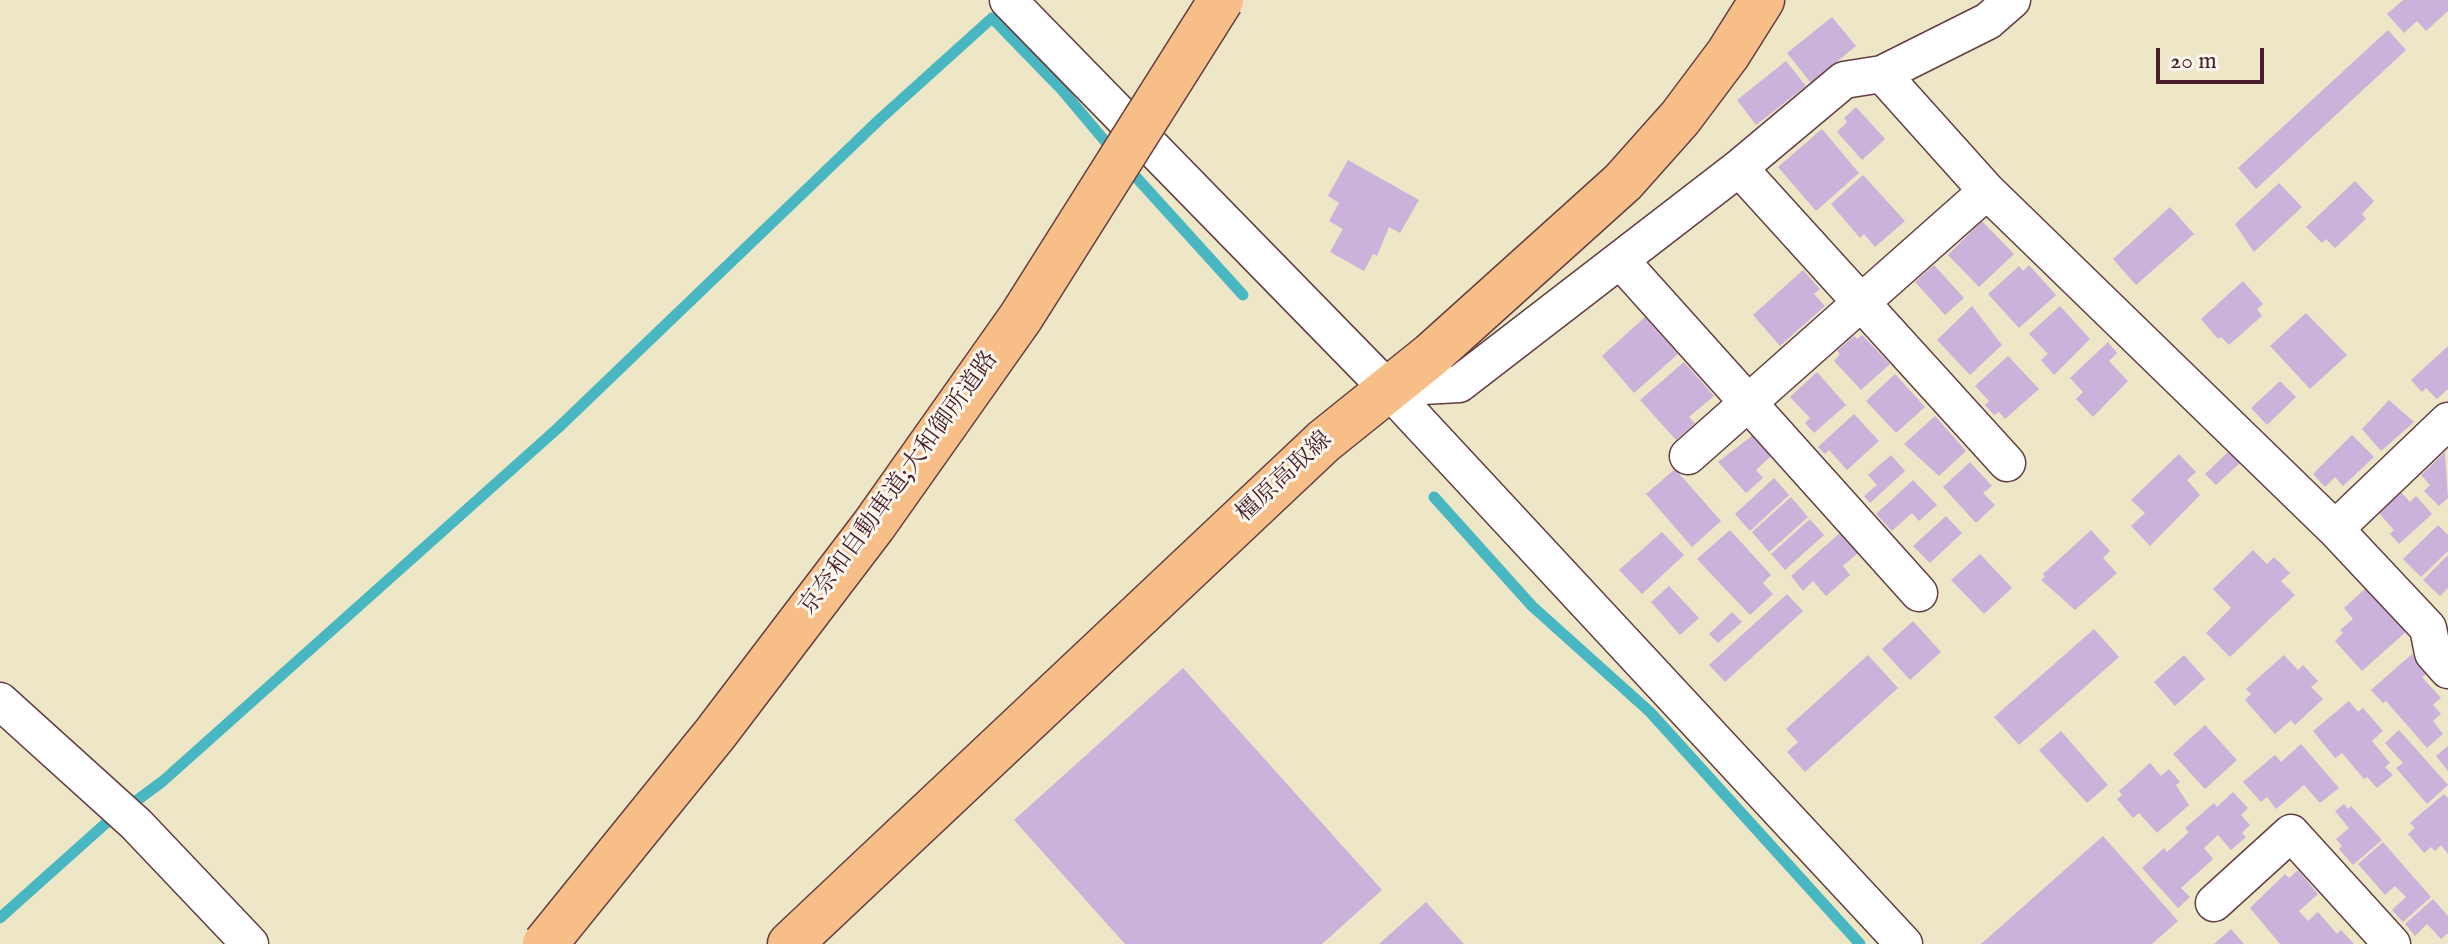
<!DOCTYPE html>
<html>
<head>
<meta charset="utf-8">
<style>
  body { margin:0 }
  #map { position:relative; width:2448px; height:944px; overflow:hidden; background:#ede6c7; font-family:"IM FELL English",serif }
  canvas { display:block }
  .scale { position:absolute; left:2156px; top:48px; width:108px; height:36px; box-sizing:border-box; border:4px solid #4a1f2b; border-top:0; padding-left:10px; font-size:24px; line-height:28px; white-space:nowrap; color:#4a1f2b; -webkit-text-stroke:6px #fbf7ec; paint-order:stroke }
</style>
</head>
<body>
<div id="map">
<canvas width="2448" height="944"></canvas>
<div class="scale">20 m</div>
</div>
<script>
const ctx = document.querySelector('canvas').getContext('2d');
ctx.lineJoin = 'round';
const poly = rows => new Path2D(rows.map(r => 'M' + r).join(''));
function strokePath(path, color, width, dash) { ctx.strokeStyle = color; ctx.lineWidth = width; ctx.lineCap = dash ? 'butt' : 'round'; ctx.setLineDash(dash || []); ctx.stroke(path); }
function fillPath(path, color) { ctx.fillStyle = color; ctx.fill(path, 'evenodd'); }
function write(font, color, halo, rows, align = 'center') {
  ctx.font = font + ' "IM FELL English","Noto Serif JP",serif'; ctx.lineWidth = 6; ctx.setLineDash([]); ctx.textBaseline = 'middle'; ctx.strokeStyle = halo; ctx.fillStyle = color; for (const [text, x, y, turn = 0] of rows) {
    ctx.save(); ctx.translate(x, y); ctx.rotate((+turn || 0) * Math.PI / 180); ctx.textAlign = isNaN(turn) ? turn : align; if (halo) ctx.strokeText(text, 0, 0); ctx.fillText(text, 0, 0); ctx.restore();
  }
}
strokePath(poly([
  [1126,166,1243,295],
  [1434,497,1532,606,1650,712,1860,944],
  [0,918,105,824,163,781,558,428,880,119,992,18,1062,90,1115,153]
]), '#49b7c1', 11);
fillPath(poly([
  [2403,0,2448,0,2448,11,2426,31,2417,21,2404,33,2387,14],
  [1832,17,1856,46,1811,83,1787,53],
  [2388,30,2406,50,2256,189,2238,168],
  [1786,61,1806,86,1756,125,1737,100],
  [1856,107,1885,139,1862,160,1837,132,1847,122,1844,118],
  [1822,129,1859,173,1816,211,1778,167],
  [1348,160,1419,200,1400,233,1389,227,1377,256,1373,254,1364,271,1330,252,1343,229,1329,221,1339,203,1328,196],
  [1863,175,1905,221,1875,247,1864,234,1860,238,1831,204],
  [2355,181,2374,201,2362,214,2366,219,2335,248,2326,239,2322,243,2306,227],
  [2279,183,2302,207,2254,252,2235,224],
  [2170,207,2194,234,2136,285,2113,259],
  [1982,221,2014,254,1979,287,1948,255],
  [1934,265,1964,298,1945,315,1915,282],
  [2029,265,2056,295,2019,328,1988,294,2019,266,2023,271],
  [1803,270,1820,289,1814,294,1825,306,1780,346,1753,315],
  [2243,281,2263,304,2257,309,2262,316,2229,345,2221,337,2218,339,2201,319],
  [1972,306,2002,345,1970,375,1937,340],
  [2060,306,2090,339,2054,375,2041,360,2048,354,2029,334],
  [2306,313,2347,355,2310,389,2270,346],
  [1645,317,1678,354,1634,393,1602,356],
  [1862,335,1890,364,1861,390,1834,361,1840,354,1837,351,1854,336,1857,339],
  [2108,342,2117,353,2109,361,2128,381,2093,417,2076,399,2083,392,2070,378],
  [2448,346,2448,389,2437,399,2426,388,2422,392,2411,380],
  [2008,356,2039,389,2005,419,1999,412,1994,415,1985,405,1989,401,1975,386],
  [1684,362,1714,396,1689,417,1695,423,1676,440,1640,400],
  [1817,372,1846,405,1814,433,1805,423,1810,418,1790,397],
  [1895,374,1925,407,1896,433,1866,401],
  [2280,381,2296,397,2267,425,2251,408],
  [2389,400,2414,422,2381,451,2362,429],
  [1854,414,1879,441,1847,470,1829,450,1825,454,1818,447],
  [1935,416,1966,451,1939,476,1904,444],
  [1753,435,1771,456,1756,470,1763,478,1746,493,1718,462],
  [2352,435,2374,457,2343,486,2335,477,2325,487,2313,474],
  [2230,450,2241,462,2216,485,2205,474],
  [2445,452,2448,498,2439,506,2424,491,2430,485,2421,475],
  [2179,454,2196,472,2187,480,2200,495,2150,546,2131,526,2145,513,2131,500],
  [1891,455,1905,471,1870,503,1864,496,1877,485,1868,475],
  [1970,462,1992,486,1983,493,1995,505,1976,523,1943,487],
  [1675,469,1721,521,1692,547,1646,494],
  [1774,478,1789,495,1750,531,1735,514],
  [1913,480,1937,505,1919,521,1912,513,1892,531,1876,514],
  [2401,492,2410,502,2416,496,2432,514,2399,544,2390,534,2394,530,2379,513],
  [1791,497,1808,517,1769,552,1752,532],
  [1946,516,1962,533,1930,563,1913,546],
  [1810,519,1824,535,1785,570,1771,554],
  [2438,525,2448,535,2448,551,2421,577,2403,559],
  [1730,530,1771,575,1763,583,1773,594,1750,615,1697,559],
  [2091,530,2110,551,2103,558,2117,573,2075,610,2041,580,2045,577,2043,574],
  [1662,532,1684,555,1642,594,1619,570],
  [1840,533,1858,553,1843,566,1850,575,1826,596,1813,581,1803,591,1791,576],
  [2253,550,2267,564,2274,557,2290,573,2281,581,2295,595,2230,657,2206,633,2231,608,2213,589],
  [1980,554,2012,588,1984,614,1951,580],
  [2448,555,2448,588,2440,596,2423,580],
  [1669,586,1699,618,1680,635,1651,602],
  [2367,587,2407,631,2362,671,2335,641,2343,633,2340,630,2353,619,2344,608],
  [1787,594,1803,611,1725,682,1709,665],
  [1732,612,1742,622,1718,643,1709,634],
  [1913,621,1941,652,1910,680,1882,649],
  [2094,629,2119,657,2019,745,1994,717],
  [2412,654,2428,673,2422,677,2441,698,2433,705,2441,714,2433,721,2443,734,2427,748,2386,701,2383,703,2371,690],
  [1868,655,1898,688,1805,772,1787,752,1798,742,1786,729],
  [2184,655,2205,679,2175,706,2154,682],
  [2284,655,2298,670,2303,665,2318,681,2311,687,2323,699,2295,725,2291,720,2275,734,2245,700,2251,694,2246,689],
  [1183,668,1382,890,1322,944,1125,944,1014,820],
  [2349,701,2358,712,2363,708,2383,731,2372,741,2390,763,2385,767,2393,775,2377,788,2367,777,2364,779,2342,753,2335,758,2313,731],
  [2205,725,2237,760,2205,789,2173,754],
  [2399,730,2448,785,2427,804,2396,768,2403,763,2385,743],
  [2061,731,2108,785,2087,803,2039,750],
  [2301,744,2339,788,2320,803,2304,785,2276,809,2267,797,2261,802,2243,782,2275,755,2281,762],
  [2448,746,2448,771,2436,756],
  [2150,763,2161,776,2169,769,2180,782,2176,785,2189,805,2157,833,2139,813,2133,818,2117,799,2122,795,2119,791],
  [2233,792,2248,808,2241,815,2250,825,2242,833,2246,837,2231,850,2218,835,2204,848,2213,859,2181,888,2190,897,2178,908,2142,868,2164,848,2167,852,2189,832,2185,828,2214,803,2217,807],
  [2444,794,2448,798,2448,854,2441,845,2435,851,2431,847,2424,853,2408,834,2415,828,2410,823],
  [2344,804,2348,809,2351,806,2382,840,2353,865,2339,849,2342,846,2336,839,2349,828,2335,811],
  [2103,836,2178,921,2152,944,1981,944],
  [2383,842,2431,897,2403,922,2392,910,2406,897,2395,886,2385,895,2358,864],
  [2298,870,2318,894,2299,911,2308,921,2318,912,2337,934,2341,930,2354,944,2280,944,2250,908,2285,874,2289,878],
  [2433,899,2448,916,2448,933,2441,939,2427,924,2415,936,2405,924],
  [1426,902,1464,944,1379,944],
  [2231,929,2244,944,2214,944]
]), '#cbb2da');
const minor = poly([
  [1008,0,1387,388,1904,944],
  [1882,74,1987,191,2335,529,2428,628,2433,653,2448,670],
  [1739,168,2007,463],
  [1620,260,1919,593],
  [1387,388,1459,384,1739,168,1844,80,1882,74,1988,21,2012,0],
  [1688,456,1987,191],
  [2335,529,2448,421],
  [0,701,136,824,250,944],
  [2214,903,2291,833,2392,944]
]);
const major = poly([
  [790,944,1324,441,1431,355,1623,182,1680,118,1728,54,1762,0]
]);
strokePath(minor, '#623d42', 39);
strokePath(major, '#623d42', 47);
strokePath(minor, '#fff', 36);
strokePath(major, '#f7be88', 44);
const highwayBridge = poly([
  [545,944,715,734,874,525,1021,317,1221,0]
]);
strokePath(highwayBridge, '#623d42', 47, []);
strokePath(highwayBridge, '#f7be88', 44);
write('24px', '#4a1f2b', '#fbf7ec', [
  ["橿原高取線",1285,478,-43],
  ["京奈和自動車道;大和御所道路",900,484,-54]
]);
</script>
</body>
</html>
